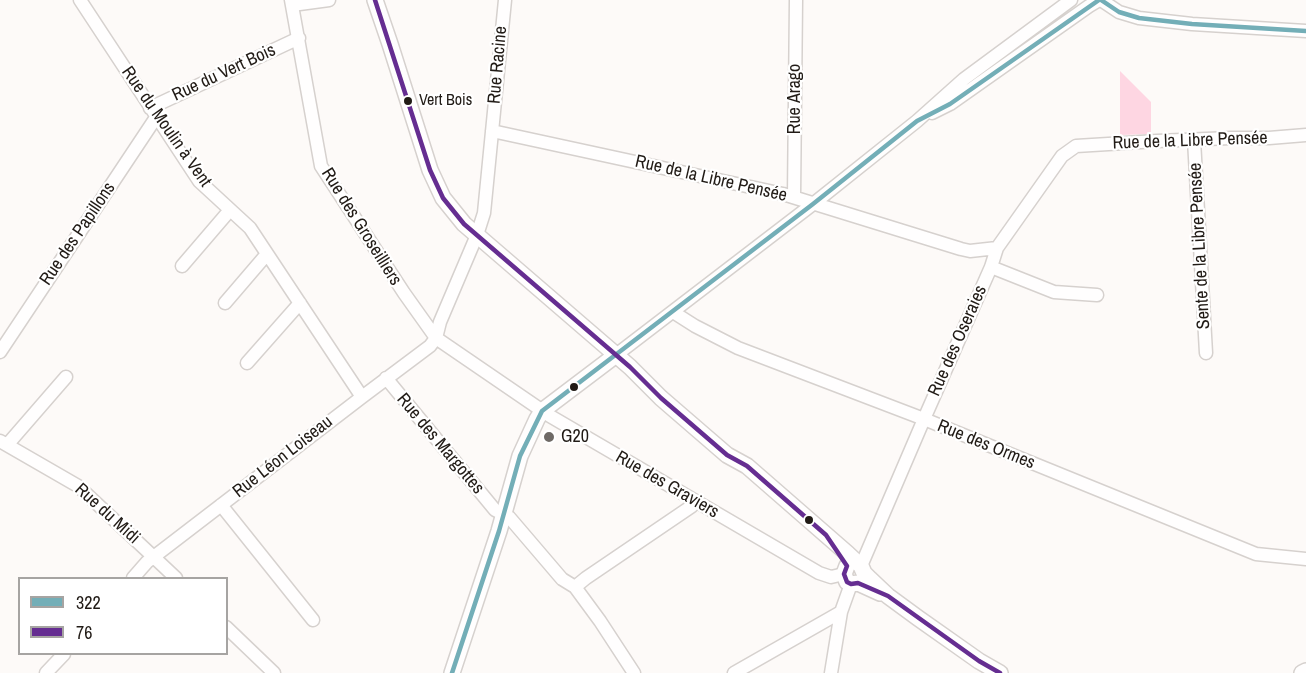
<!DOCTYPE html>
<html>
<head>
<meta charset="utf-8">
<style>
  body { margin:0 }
  #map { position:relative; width:1306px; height:673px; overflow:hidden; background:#fdfaf8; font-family:"Archivo Narrow",sans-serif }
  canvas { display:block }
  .legend { position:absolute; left:18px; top:577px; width:210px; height:78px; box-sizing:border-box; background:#fff; border:2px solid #a6a4a2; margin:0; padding:8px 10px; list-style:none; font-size:18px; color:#211b16 }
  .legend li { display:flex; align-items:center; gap:12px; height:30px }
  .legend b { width:30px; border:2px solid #a6a4a2 }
</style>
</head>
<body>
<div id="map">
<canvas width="1306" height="673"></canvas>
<ul class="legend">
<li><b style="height:8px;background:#73aeb7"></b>322</li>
<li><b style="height:8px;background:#652d91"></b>76</li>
</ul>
</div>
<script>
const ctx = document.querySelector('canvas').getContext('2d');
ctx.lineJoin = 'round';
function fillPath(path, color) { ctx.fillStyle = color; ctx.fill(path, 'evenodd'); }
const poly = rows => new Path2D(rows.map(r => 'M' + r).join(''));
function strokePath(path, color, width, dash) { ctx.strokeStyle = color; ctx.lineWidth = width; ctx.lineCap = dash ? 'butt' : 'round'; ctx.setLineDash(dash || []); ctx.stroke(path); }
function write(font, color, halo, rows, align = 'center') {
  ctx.font = font + ' "Archivo Narrow",sans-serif'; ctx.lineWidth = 4.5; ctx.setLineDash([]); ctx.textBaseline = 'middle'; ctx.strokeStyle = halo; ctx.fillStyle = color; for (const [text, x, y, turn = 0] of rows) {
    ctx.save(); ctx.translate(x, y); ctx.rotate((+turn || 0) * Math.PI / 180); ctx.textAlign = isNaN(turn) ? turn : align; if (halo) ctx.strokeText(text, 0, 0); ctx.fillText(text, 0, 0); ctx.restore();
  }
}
fillPath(poly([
  [1120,71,1151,102,1151,134,1120,135]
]), '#fed6e2');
const minor = poly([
  [80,0,199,181,250,228,362,397],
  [291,0,321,166,404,293,436,338,550,416,819,573,831,577,844,574],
  [1101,0,1119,12,1139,18,1192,24,1306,31],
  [292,5,329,0],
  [150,108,299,38],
  [932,113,950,104,1089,6,1099,0],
  [492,131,783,194,961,249,970,251,997,248],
  [1194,140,1206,353],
  [794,197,796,0],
  [182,266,230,210],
  [991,267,1054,292,1097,295],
  [225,303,267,254],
  [673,312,695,326,738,348,924,419,1256,554,1306,559],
  [0,352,157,116],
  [616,355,813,204,917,121,964,79,1071,0],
  [247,363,300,303],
  [386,378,495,510,509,517,562,579,575,587,600,621,634,673],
  [0,441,78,486,176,578],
  [7,445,66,377],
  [221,505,313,620],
  [861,566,924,419,991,267,997,248,1062,156,1076,146,1157,141,1231,138,1269,138,1306,135],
  [133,578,147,562,362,397,430,346,436,338,440,322,477,235,484,213,505,0],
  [575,587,586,578,692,506,695,501],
  [226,627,274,673],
  [46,673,64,654],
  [734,673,841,612],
  [831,673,841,612,851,584]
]);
const major = poly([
  [375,0,390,44,430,170,443,198,464,224,630,367,661,398,727,455,747,466,848,554,861,566,864,573,870,579,888,596,918,618,979,661,1000,673],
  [847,566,844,574,847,582,851,584,858,583,880,593],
  [452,673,499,531,520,456,537,419,542,411,616,355],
  [1302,673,1306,671]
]);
strokePath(minor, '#d6d1ce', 15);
strokePath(major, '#d6d1ce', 18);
strokePath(minor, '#fffefe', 12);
strokePath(major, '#fffefe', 15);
strokePath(poly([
  [1101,0,1119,12,1139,18,1192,24,1306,31],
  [452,673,499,531,520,456,542,411,813,204,917,121,950,104,1099,0]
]), '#73aeb7', 4.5);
strokePath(poly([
  [375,0,430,170,443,198,464,224,630,367,661,398,727,455,747,466,826,535,847,566,844,574,847,582,851,584,858,583,888,596,979,661,1000,673]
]), '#652d91', 4.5);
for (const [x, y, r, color] of [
  [408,101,5,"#211b16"],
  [574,387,5,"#211b16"],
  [549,437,6,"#6e6965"],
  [809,520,5,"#211b16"]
]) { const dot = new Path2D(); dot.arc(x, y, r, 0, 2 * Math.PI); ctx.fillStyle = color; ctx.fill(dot); strokePath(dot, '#fff', 2); }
write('16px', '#211b16', '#fff', [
  ["Vert Bois",419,101]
], 'left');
write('18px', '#211b16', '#fff', [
  ["Rue Racine",498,65,-85],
  ["Rue du Vert Bois",224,73,-25],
  ["Rue Arago",795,99,-90],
  ["Rue du Moulin à Vent",166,127,55],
  ["Rue de la Libre Pensée",1190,141,-2],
  ["Rue de la Libre Pensée",711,179,13],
  ["Rue des Groseilliers",361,227,58],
  ["Rue des Papillons",78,234,-56],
  ["Sente de la Libre Pensée",1200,246,-93],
  ["Rue des Oseraies",958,341,-66],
  ["Rue des Margottes",440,444,50],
  ["Rue des Ormes",986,445,22],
  ["Rue Léon Loiseau",283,457,-38],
  ["Rue des Graviers",667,485,30],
  ["Rue du Midi",107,514,42]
]);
write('18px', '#211b16', '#fff', [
  ["G20",561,437]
], 'left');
</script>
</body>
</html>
